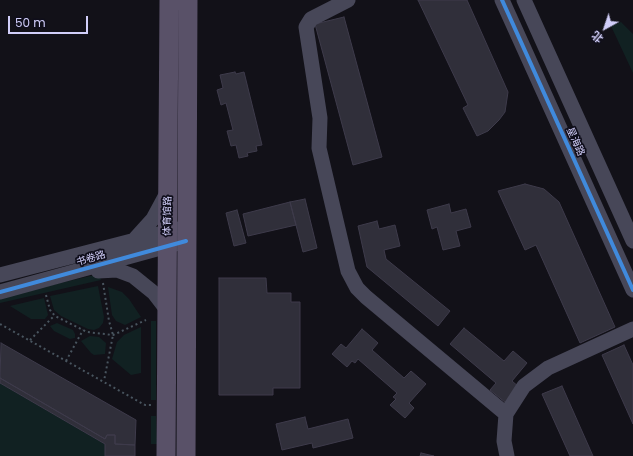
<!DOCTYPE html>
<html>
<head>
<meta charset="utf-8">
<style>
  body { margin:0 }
  #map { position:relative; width:633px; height:456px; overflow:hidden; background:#121118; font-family:Poppins,"Noto Sans SC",sans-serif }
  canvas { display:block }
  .north { position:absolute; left:585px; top:8px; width:40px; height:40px; -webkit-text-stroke:3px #0f0e1b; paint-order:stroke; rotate:220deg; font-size:11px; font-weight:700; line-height:16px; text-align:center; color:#d1cef9 }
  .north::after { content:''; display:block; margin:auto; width:14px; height:18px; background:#d1cef9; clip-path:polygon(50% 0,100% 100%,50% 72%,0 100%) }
  .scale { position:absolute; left:8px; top:16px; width:80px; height:18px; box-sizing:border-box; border:2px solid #d1cef9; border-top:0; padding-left:5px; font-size:12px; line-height:14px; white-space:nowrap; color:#d1cef9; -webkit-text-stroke:3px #0f0e1b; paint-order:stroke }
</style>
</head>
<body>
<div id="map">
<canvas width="633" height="456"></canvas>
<div class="north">北</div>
<div class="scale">50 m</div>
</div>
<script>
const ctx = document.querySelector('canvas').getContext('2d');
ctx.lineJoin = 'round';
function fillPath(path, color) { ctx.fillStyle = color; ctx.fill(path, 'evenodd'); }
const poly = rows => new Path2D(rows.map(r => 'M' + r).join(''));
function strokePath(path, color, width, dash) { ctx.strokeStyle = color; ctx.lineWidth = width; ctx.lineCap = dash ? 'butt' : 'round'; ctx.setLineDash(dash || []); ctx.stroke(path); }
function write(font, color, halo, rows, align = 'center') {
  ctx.font = font + ' Poppins,"Noto Sans SC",sans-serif'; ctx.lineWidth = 3.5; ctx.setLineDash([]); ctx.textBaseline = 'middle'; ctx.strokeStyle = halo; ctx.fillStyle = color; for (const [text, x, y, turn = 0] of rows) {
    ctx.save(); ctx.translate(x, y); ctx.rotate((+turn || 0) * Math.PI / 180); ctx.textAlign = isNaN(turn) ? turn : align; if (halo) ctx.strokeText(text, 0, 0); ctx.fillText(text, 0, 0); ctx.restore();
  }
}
fillPath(poly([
  [621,22,633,34,633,73,611,26],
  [99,274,101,280,0,303,0,297],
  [98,286,104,317,103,323,99,328,94,330,88,329,61,316,54,310,50,296],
  [108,287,122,292,129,299,141,317,125,325,116,321,112,315],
  [44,298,48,315,45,319,31,319,10,306],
  [151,321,156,321,156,400,151,400],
  [57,323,73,330,75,334,75,338,70,339,54,331,50,326],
  [141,327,141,373,131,375,112,359,117,342,124,335],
  [90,336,99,337,106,343,105,354,94,355,91,353,81,341],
  [0,383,105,444,105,456,0,456],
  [151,416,156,416,157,444,151,444]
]), '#112122');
const building = poly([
  [418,0,467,0,508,92,505,112,499,120,488,131,477,136,463,108,468,105,418,0],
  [344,17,382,157,353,165,315,24,344,17],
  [235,72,236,74,244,72,262,145,256,146,257,151,247,153,248,156,239,158,236,145,231,146,227,131,233,130,226,103,221,105,217,90,223,88,220,75,235,72],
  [525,184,544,189,559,202,615,327,580,343,536,245,525,250,498,191,525,184],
  [305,199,317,248,303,252,290,202,305,199],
  [290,202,296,225,248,236,243,214,290,202],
  [449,204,451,213,466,209,471,227,456,231,460,246,443,250,437,227,432,229,427,210,449,204],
  [237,210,246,243,234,246,226,213,237,210],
  [377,221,379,229,395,225,400,246,384,250,386,259,450,311,438,326,367,267,358,226,377,221],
  [219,278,266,278,267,293,291,293,291,302,300,302,300,388,273,388,273,395,219,395,219,278],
  [464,328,504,361,513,351,527,363,512,381,519,387,506,403,490,390,496,383,450,344,464,328],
  [362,329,378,343,372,350,404,378,411,371,426,384,409,403,414,408,405,418,390,405,396,399,393,397,397,393,358,359,355,363,352,361,347,367,332,354,341,344,346,348,362,329],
  [1,343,136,420,135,445,115,444,115,435,107,435,105,439,0,378,1,343],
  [624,345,633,365,633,424,602,355,624,345],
  [0,378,105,439,107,435,115,435,115,444,135,445,135,456,105,456,105,444,0,383,0,378],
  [562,386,593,456,570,456,542,394,562,386],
  [305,417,308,429,348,419,353,438,313,448,312,443,282,450,276,424,305,417],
  [421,453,434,456,420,456,421,453]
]);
fillPath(building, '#302f3a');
strokePath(building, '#3e3b4b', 1);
strokePath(poly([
  [103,283,109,321,113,335,104,381],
  [46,295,50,310,55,316,87,332,113,335,146,320],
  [0,324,145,405,153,405],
  [30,340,54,316],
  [66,361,83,330]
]), '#49555f', 2, [2, 3]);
strokePath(poly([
  [348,0,311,19,306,27,320,118,319,148,348,271,357,288,366,297,506,414],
  [502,0,633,290],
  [524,0,633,241],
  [134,240,153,219,167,193],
  [98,271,117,270,133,276,154,293,167,310],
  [0,275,178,229],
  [0,292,186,241],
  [507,456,504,441,506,414,524,386,548,368,633,329]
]), '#474758', 15);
strokePath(poly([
  [166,456,169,0],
  [186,456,188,0]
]), '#595168', 19);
strokePath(poly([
  [502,0,633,290],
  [0,292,186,241]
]), '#408adc', 4);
write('10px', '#d1cef9', '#0f0e1b', [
  ["星海路",575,142,66],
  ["体育馆路",168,216,-89],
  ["书卷路",91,259,-17]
]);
</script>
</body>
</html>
